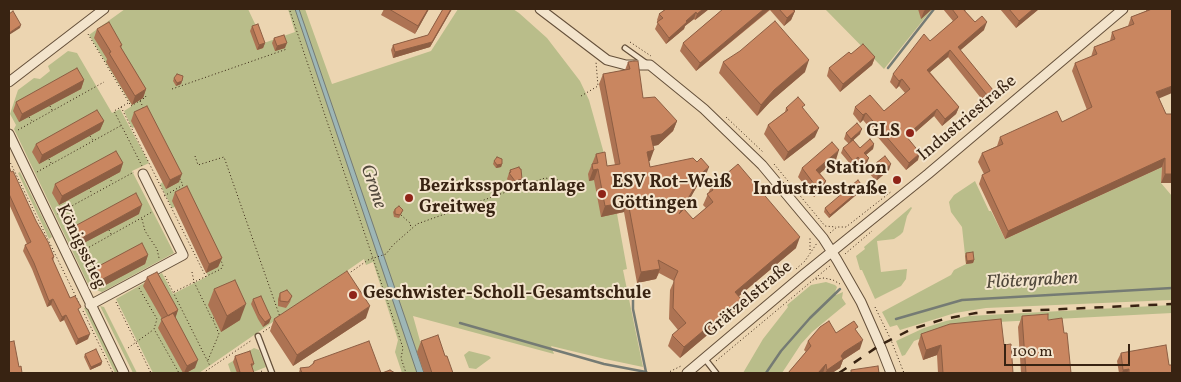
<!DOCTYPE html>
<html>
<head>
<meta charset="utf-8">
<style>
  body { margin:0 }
  #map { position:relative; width:1181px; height:382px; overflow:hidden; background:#ecd5b1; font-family:Vollkorn,serif }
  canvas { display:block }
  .frame { position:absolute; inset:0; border:10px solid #382312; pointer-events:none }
  .scale { position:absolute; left:1004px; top:344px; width:126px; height:22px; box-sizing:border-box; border:2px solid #382312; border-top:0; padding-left:6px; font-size:15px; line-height:18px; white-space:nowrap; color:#382312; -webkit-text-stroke:4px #f3e4cc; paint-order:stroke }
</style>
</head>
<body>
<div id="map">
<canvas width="1181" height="382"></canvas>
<div class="frame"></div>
<div class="scale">100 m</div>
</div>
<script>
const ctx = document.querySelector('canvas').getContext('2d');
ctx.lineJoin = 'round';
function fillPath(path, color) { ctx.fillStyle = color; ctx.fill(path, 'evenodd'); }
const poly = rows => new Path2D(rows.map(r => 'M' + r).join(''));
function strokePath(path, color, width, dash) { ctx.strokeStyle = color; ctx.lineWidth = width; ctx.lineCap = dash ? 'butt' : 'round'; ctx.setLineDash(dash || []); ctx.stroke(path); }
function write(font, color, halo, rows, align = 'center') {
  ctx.font = font + ' Vollkorn,serif'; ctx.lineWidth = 4; ctx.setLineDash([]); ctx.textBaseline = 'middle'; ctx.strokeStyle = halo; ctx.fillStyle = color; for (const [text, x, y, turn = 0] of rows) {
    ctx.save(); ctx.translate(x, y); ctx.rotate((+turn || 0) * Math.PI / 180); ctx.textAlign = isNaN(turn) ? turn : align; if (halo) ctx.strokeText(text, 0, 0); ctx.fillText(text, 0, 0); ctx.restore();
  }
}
fillPath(poly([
  [125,9,248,9,264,43,295,32,288,9,305,9,332,84,431,51,458,9,513,9,519,13,547,38,580,81,589,100,610,175,627,269,623,270,643,367,605,359,551,346,554,354,413,316,422,348,424,373,402,373,395,352,398,340,373,262,366,265,364,259,199,373,153,373,116,299,162,273,173,294,208,276,175,207,172,208,160,184,163,182,135,127,132,128,124,111,132,106,89,35],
  [825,9,932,9,884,69],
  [68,51,77,53,112,113,120,109,149,163,132,171,174,253,102,292,90,288,14,129,16,125,10,114,18,90,34,78,40,79,50,71,48,66],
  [1162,167,1161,183,1172,196,1172,300,986,308,955,313,900,330,897,325,890,327,882,312,951,275,954,270,966,264,962,227,951,212,949,202,954,195,975,181,989,211,991,211,1005,239],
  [20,172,52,237,49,239,18,173],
  [911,207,912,208,907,216,903,232,900,235,894,239,877,241,881,272,907,269,906,279,901,286,875,299,862,270,860,270,856,256,865,249,864,247],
  [826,282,835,285,837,287,835,292,836,295,843,292,842,298,846,304,812,332,801,344,782,373,743,373,763,339,788,307,787,305,811,285],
  [1172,305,1172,313,978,323,940,331,914,341,905,355,902,356,896,341,924,328,946,321,969,316],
  [100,306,104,307,137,373,133,373],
  [87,307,119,373,115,373,84,308],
  [254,348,259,350,266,367,251,373,231,373,228,364],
  [469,351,489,356,491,358,476,369,469,368,464,355]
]), '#b9bd8a');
const water = poly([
  [295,9,299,9,424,373,417,373,295,9]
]);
fillPath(water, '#9db6b6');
strokePath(water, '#757b74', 1);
strokePath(poly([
  [888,68,934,9],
  [630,294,633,296,633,309,646,372],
  [896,319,962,300,1172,288],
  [460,323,604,364,646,372,647,373],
  [766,373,781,351,810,318,840,289]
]), '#757b74', 2.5);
const service = poly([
  [625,48,646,63],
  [258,336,272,373],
  [705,359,716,373]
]);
const minor = poly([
  [540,9,607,60,626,65,650,65,704,109,762,165,823,238,837,260,861,302,880,345,891,373],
  [9,82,104,9],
  [9,134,124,373],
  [90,305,183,255,143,174],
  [687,373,803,275,928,174,1123,9]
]);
strokePath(service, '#65503a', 7);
strokePath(minor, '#65503a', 11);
strokePath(poly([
  [290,11,395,324,403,348,401,358,406,373],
  [88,34,131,106,146,97,144,94],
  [630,42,651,56],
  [172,89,287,49],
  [581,96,598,86,596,62],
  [140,101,144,109],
  [128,103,114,111,142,166],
  [50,106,52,110],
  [121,107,206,277],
  [29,117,32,121],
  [726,117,763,152],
  [18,130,104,82],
  [90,136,93,140],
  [195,156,198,165,224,157,280,317],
  [49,159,51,163],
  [9,160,81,307],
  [774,164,825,226,836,227],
  [37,172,122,125],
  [109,177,112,182],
  [89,188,92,194],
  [164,196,183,185,180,179],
  [57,214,134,172],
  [401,215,410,223,411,228],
  [142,219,145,231,157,249,159,258],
  [109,230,111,234],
  [830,233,837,227,846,227,892,191],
  [810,250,810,237],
  [77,254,152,212],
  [845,254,872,231],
  [796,269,805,261,817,243],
  [192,272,194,282,212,319,214,318],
  [348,274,368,260,386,254,393,245,417,224,545,178,558,180],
  [165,276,210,366],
  [816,279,824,278,833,280,840,284],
  [139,288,157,319,154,329,179,373],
  [174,292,221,269,223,265,220,259],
  [116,302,151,373],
  [875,307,891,340,904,373],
  [83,311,113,373],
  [263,332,272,326],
  [128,348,153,330],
  [208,360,219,334,213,320],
  [716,361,830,266],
  [203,373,252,340],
  [258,373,264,370],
  [667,373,681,366]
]), '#382312', 1, [1, 2.5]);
strokePath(service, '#f3e4cc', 4.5);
strokePath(minor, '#f3e4cc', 9);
strokePath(poly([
  [839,373,880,345,912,329,944,319,976,313,1172,304]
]), '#382312', 2.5, [9, 9]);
fillPath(poly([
  [384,9,429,9,415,34,381,15],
  [443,9,452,9,430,47,393,58,391,50,393,45,428,35],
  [666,9,709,9,695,20,694,19,685,26,684,29,666,44,655,29,658,22,657,20,659,14],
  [723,9,792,9,795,11,791,20,784,26,770,10,696,71,680,51,683,43],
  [918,9,932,9,921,19],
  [943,9,967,9,965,11,975,22,984,30,960,50,993,90,990,97,984,102,948,57,930,72,959,107,956,114,942,126,934,116,908,139,918,160,906,170,863,120,860,123,853,114,855,107,884,111,905,93,899,86,896,89,890,82,893,74,953,21],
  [1000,9,1039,9,1016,28],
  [1146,9,1172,9,1159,98,1166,114,1172,114,1172,183,1161,183,1162,167,1005,239,979,184,982,175,984,174,978,162,982,153,997,146,1000,137,1062,122,1087,110,1072,71,1075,63,1091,57,1094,47,1110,41,1112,32,1128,26,1131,17,1146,11],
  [252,26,265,43,263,48,257,50,250,31],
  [97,29,122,45,121,48,146,89,143,98,132,105,106,62,107,59,94,38],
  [274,38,285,48,275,51,272,43],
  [851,54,875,57,872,65,840,92,827,76,829,68],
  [628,62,643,98,677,121,673,131,658,145,653,146,650,161,648,161,650,167,705,177,700,181,683,210,693,219,706,208,703,205,711,187,796,248,738,296,737,310,680,358,668,346,672,335,678,330,669,319,670,290,674,281,659,273,656,279,637,283,624,212,601,217,594,180,589,181,588,174,596,154,607,166,615,165,599,84,603,74,625,70],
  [723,62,805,72,770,102,757,116,719,73],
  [174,78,182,81,181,84,176,86,173,81],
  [84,80,81,89,19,122,13,111,16,102],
  [786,108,803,108,815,137,784,161,764,134,768,125,785,112],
  [134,112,179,182,166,189,131,121],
  [104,121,100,130,39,164,32,152,36,144],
  [846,133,860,134,853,140,860,148,874,144,873,149,866,155,867,163,861,168,856,162,852,166,841,153,843,148,849,144,844,139],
  [836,160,820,173,826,181,822,190,814,197,798,177,802,168],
  [494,161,502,164,501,167,496,168,493,164],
  [123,163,120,172,59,205,52,193,55,184],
  [871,167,889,170,876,181,869,173],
  [520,169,520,185,513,187,507,179,510,170],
  [9,170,54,257,53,261,70,298,79,311,88,339,76,345,64,320,60,322,51,305,47,307,32,269,23,251,25,245,27,244,9,204],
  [862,190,829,218,824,212,825,208],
  [175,192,222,258,218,267,206,273,172,201],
  [395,209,403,210,399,218,394,217,393,212],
  [139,214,78,246,72,235,75,226],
  [966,253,974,260,973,263,966,264,965,256],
  [148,255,145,264,98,289,92,277,95,268],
  [147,277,178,310,175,318,195,368,186,373,183,373,158,328,162,319,143,286],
  [214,289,240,320,221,332,208,305],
  [280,293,292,296,290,302,286,308,278,306,278,299],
  [253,299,271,318,269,323,263,327,258,319,251,304],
  [1022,316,1048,320,1064,333,1071,373,1021,373,1018,327],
  [366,318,293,366,270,331,274,319],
  [856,330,860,349,843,360,840,368,832,373,788,373,806,352,804,350,808,341,836,333],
  [921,334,1004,345,1013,373,938,373,937,355,923,360,918,344],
  [421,341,445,356,453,373,424,373,417,352],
  [1121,353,1169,365,1172,373,1119,373,1117,361],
  [85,354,102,362,101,365,90,370,84,357],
  [235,356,254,364,252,367,237,373,233,362],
  [314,361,381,373,299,373,300,368,309,367,312,365]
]), '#ad7353');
fillPath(poly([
  [428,9,429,9,415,34,418,26],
  [451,9,452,9,430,47,393,58,395,52,432,42],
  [703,9,709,9,695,20,697,14],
  [764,9,770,9,696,71,700,63],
  [926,9,932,9,921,19,924,11],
  [1033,9,1039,9,1016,28,1019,21],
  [795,11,791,20,784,26,787,18],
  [696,12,694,19,685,26,684,29,666,44,669,38,686,21],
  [987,22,984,30,955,55,958,47],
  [21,25,20,28,9,35,9,33],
  [265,43,263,48,257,50,259,45],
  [287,43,285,48,275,51,277,46],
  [950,50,948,57,924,77,927,70],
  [875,57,872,65,840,92,843,84],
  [809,60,805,72,770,102,757,116,761,105,774,90],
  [902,79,899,86,896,89,899,81],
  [84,80,81,89,19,122,22,114],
  [182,81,181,84,176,86,177,83],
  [1172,86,1172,93,1153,101,1156,92],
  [146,89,143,98,132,105,135,96],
  [993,90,990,97,984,102,987,95],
  [959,107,956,114,942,126,945,119],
  [937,109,934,116,903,143,906,136],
  [866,113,863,120,860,123,863,115],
  [104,121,100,130,39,164,42,155],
  [677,121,673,131,658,145,647,147,651,136],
  [819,128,815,137,784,161,788,152],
  [862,129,860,134,849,144,851,139],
  [874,144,873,149,862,158,864,153],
  [654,150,650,161,643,162,647,152],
  [839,150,836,160,813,179,816,170],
  [920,153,918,160,906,170,909,163],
  [858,157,856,162,852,166,853,161],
  [869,158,867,163,861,168,863,163],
  [1165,158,1162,167,1005,239,1008,231],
  [123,163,120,172,59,205,62,196],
  [502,164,501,167,496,168,497,165],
  [891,164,889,170,876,181,878,175],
  [709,167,705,177,700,181,675,225,679,214,704,171],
  [598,169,594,180,589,181,593,170],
  [182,174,179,182,166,189,170,180],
  [1165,174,1172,174,1172,183,1161,183],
  [522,179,520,185,513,187,515,181],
  [826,181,822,190,814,197,817,188],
  [863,187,862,190,829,218,830,215],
  [628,202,624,212,601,217,605,206],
  [142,205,139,214,78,246,82,238],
  [800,237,796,248,731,303,735,292],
  [148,255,145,264,98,289,101,280],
  [222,258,218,267,206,273,209,264],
  [974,260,973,263,966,264,967,261],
  [660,269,656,279,637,283,641,272],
  [53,299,51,305,47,307,49,301],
  [741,299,737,310,680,358,684,347],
  [246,304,240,320,221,332,227,316],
  [370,306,366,318,293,366,297,355],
  [178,310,175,319,168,316],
  [66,315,64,320,60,322,62,317],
  [271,318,269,323,263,327,265,322],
  [90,334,88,339,76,345,78,339],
  [863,340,860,349,843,360,840,368,832,373,825,373,827,370,844,352],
  [941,345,937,355,923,360,926,350],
  [198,360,195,368,186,373,184,373,187,366],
  [102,362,101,365,90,370,91,367],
  [826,364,823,373,818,373],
  [1129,369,1127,373,1122,373,1123,370]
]), '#8d5e43');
const building = poly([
  [389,9,428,9,418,26,389,9],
  [443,9,451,9,432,42,395,52,393,45,428,35,443,9],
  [666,9,703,9,697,14,696,12,686,21,687,22,669,38,657,22,663,18,659,14,666,9],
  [723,9,764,9,700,63,683,43,723,9],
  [779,9,792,9,795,11,787,18,779,9],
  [952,9,963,9,975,22,982,16,987,22,958,47,993,90,987,95,950,50,927,70,959,107,945,119,937,109,906,136,920,153,909,163,866,113,863,115,855,107,870,95,884,111,910,89,902,79,899,81,893,74,924,34,930,41,958,17,952,9],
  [1009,9,1033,9,1019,21,1009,9],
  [1152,9,1172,9,1172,86,1156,92,1166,114,1172,114,1172,174,1165,174,1165,158,1008,231,982,175,990,171,982,153,1003,144,1000,137,1057,111,1062,122,1092,107,1075,63,1097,54,1094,47,1115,39,1112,32,1134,24,1131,17,1152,9],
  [13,11,21,25,9,33,9,14,13,11],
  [775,21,809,60,774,90,761,105,723,62,740,51,775,21],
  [109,22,122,45,120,46,146,89,135,96,109,53,111,52,97,29,109,22],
  [258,24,265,43,259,45,252,26,258,24],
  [284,35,287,43,277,46,274,38,284,35],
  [863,44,875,57,843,84,829,68,849,52,851,54,863,44],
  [634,61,638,61,643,98,655,97,677,121,662,134,651,136,654,150,647,152,650,167,693,158,697,162,701,158,709,167,704,171,679,214,684,209,693,219,713,202,707,194,713,190,711,187,738,164,800,237,735,292,741,299,684,347,672,335,686,323,673,308,674,280,678,271,658,260,660,269,641,272,628,202,605,206,598,169,593,170,592,164,598,163,596,154,605,152,607,166,620,164,603,74,630,69,628,62,634,61],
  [77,68,84,80,22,114,16,102,77,68],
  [177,74,183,76,182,81,177,83,174,78,177,74],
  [798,97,805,105,802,107,819,128,788,152,768,125,788,110,786,108,798,97],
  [147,106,182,174,170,180,134,112,147,106],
  [97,110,104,121,42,155,36,144,97,110],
  [857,123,862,129,851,139,846,133,857,123],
  [870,139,874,144,864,153,869,158,863,163,858,157,853,161,843,148,853,140,860,148,870,139],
  [832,142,839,150,816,170,826,181,817,188,802,168,832,142],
  [116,151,123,163,62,196,55,184,116,151],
  [885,156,891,164,878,175,871,167,885,156],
  [497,157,502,159,502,164,497,165,494,161,497,157],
  [519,167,520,169,521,169,522,179,515,181,509,173,511,172,510,170,519,167],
  [10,169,11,172,13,171,36,221,48,242,54,257,52,258,70,298,75,296,81,307,78,309,90,334,78,339,66,315,62,317,53,299,49,301,34,263,25,245,31,242,9,194,9,170,10,169],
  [858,180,863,187,830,215,825,208,858,180],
  [187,186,222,258,209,264,175,192,187,186],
  [136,193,142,205,82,238,75,226,136,193],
  [399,206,403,210,400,215,395,214,395,209,399,206],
  [142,243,148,255,101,280,95,268,142,243],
  [973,252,974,260,967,261,966,253,973,252],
  [347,271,370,306,297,355,274,319,347,271],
  [157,272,178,310,168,316,147,277,157,272],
  [235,280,246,304,227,316,214,289,235,280],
  [287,290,292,296,288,302,280,301,280,293,287,290],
  [261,296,271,318,265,322,259,314,253,299,261,296],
  [173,313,198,360,187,366,161,319,173,313],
  [1048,314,1048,320,1062,318,1064,333,1067,333,1071,373,1026,373,1022,316,1048,314],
  [1001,319,1004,345,1011,344,1013,373,943,373,941,345,926,350,921,334,950,324,1001,319],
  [829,321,836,333,854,321,858,327,855,329,863,340,844,352,841,356,843,359,827,370,826,364,818,373,788,373,811,346,808,341,820,327,829,321],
  [438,335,445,356,447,356,453,373,432,373,421,341,438,335],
  [14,341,19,367,21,366,22,373,9,373,9,342,14,341],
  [369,341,381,373,302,373,300,368,309,367,314,363,314,361,369,341],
  [1166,345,1169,365,1172,365,1172,373,1129,373,1129,369,1123,370,1121,353,1166,345],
  [96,349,102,362,91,367,85,354,96,349],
  [250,351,254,364,251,364,254,373,236,373,240,372,235,356,250,351],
  [878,366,879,373,851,373,851,370,878,366],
  [390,370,395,373,382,373,390,370]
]);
fillPath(building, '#c98660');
strokePath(building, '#8d5e43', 1);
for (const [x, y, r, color] of [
  [910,133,5,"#8f2418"],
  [897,180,5,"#8f2418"],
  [602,194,5,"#8f2418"],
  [409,198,5,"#8f2418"],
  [353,295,5,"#8f2418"]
]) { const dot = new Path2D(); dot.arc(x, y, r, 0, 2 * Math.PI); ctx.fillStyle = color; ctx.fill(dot); strokePath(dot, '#f3e4cc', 2); }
write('18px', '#382312', '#f3e4cc', [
  ["Industriestraße",968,119,-40],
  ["Königsstieg",80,247,64],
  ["Grätzelstraße",749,300,-40]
]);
write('bold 18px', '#382312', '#f3e4cc', [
  ["GLS",900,133,"right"],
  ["Station",887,170,"right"],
  ["Industriestraße",887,191,"right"],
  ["ESV Rot–Weìß",612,184],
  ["Göttingen",612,205],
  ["Bezirkssportanlage",419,188],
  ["Greitweg",419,209],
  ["Geschwister-Scholl-Gesamtschule",363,295]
], 'left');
write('italic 19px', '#51483b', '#f3e4cc', [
  ["Grone",372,187,71],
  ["Flötergraben",1032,282,-3]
]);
</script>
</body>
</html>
